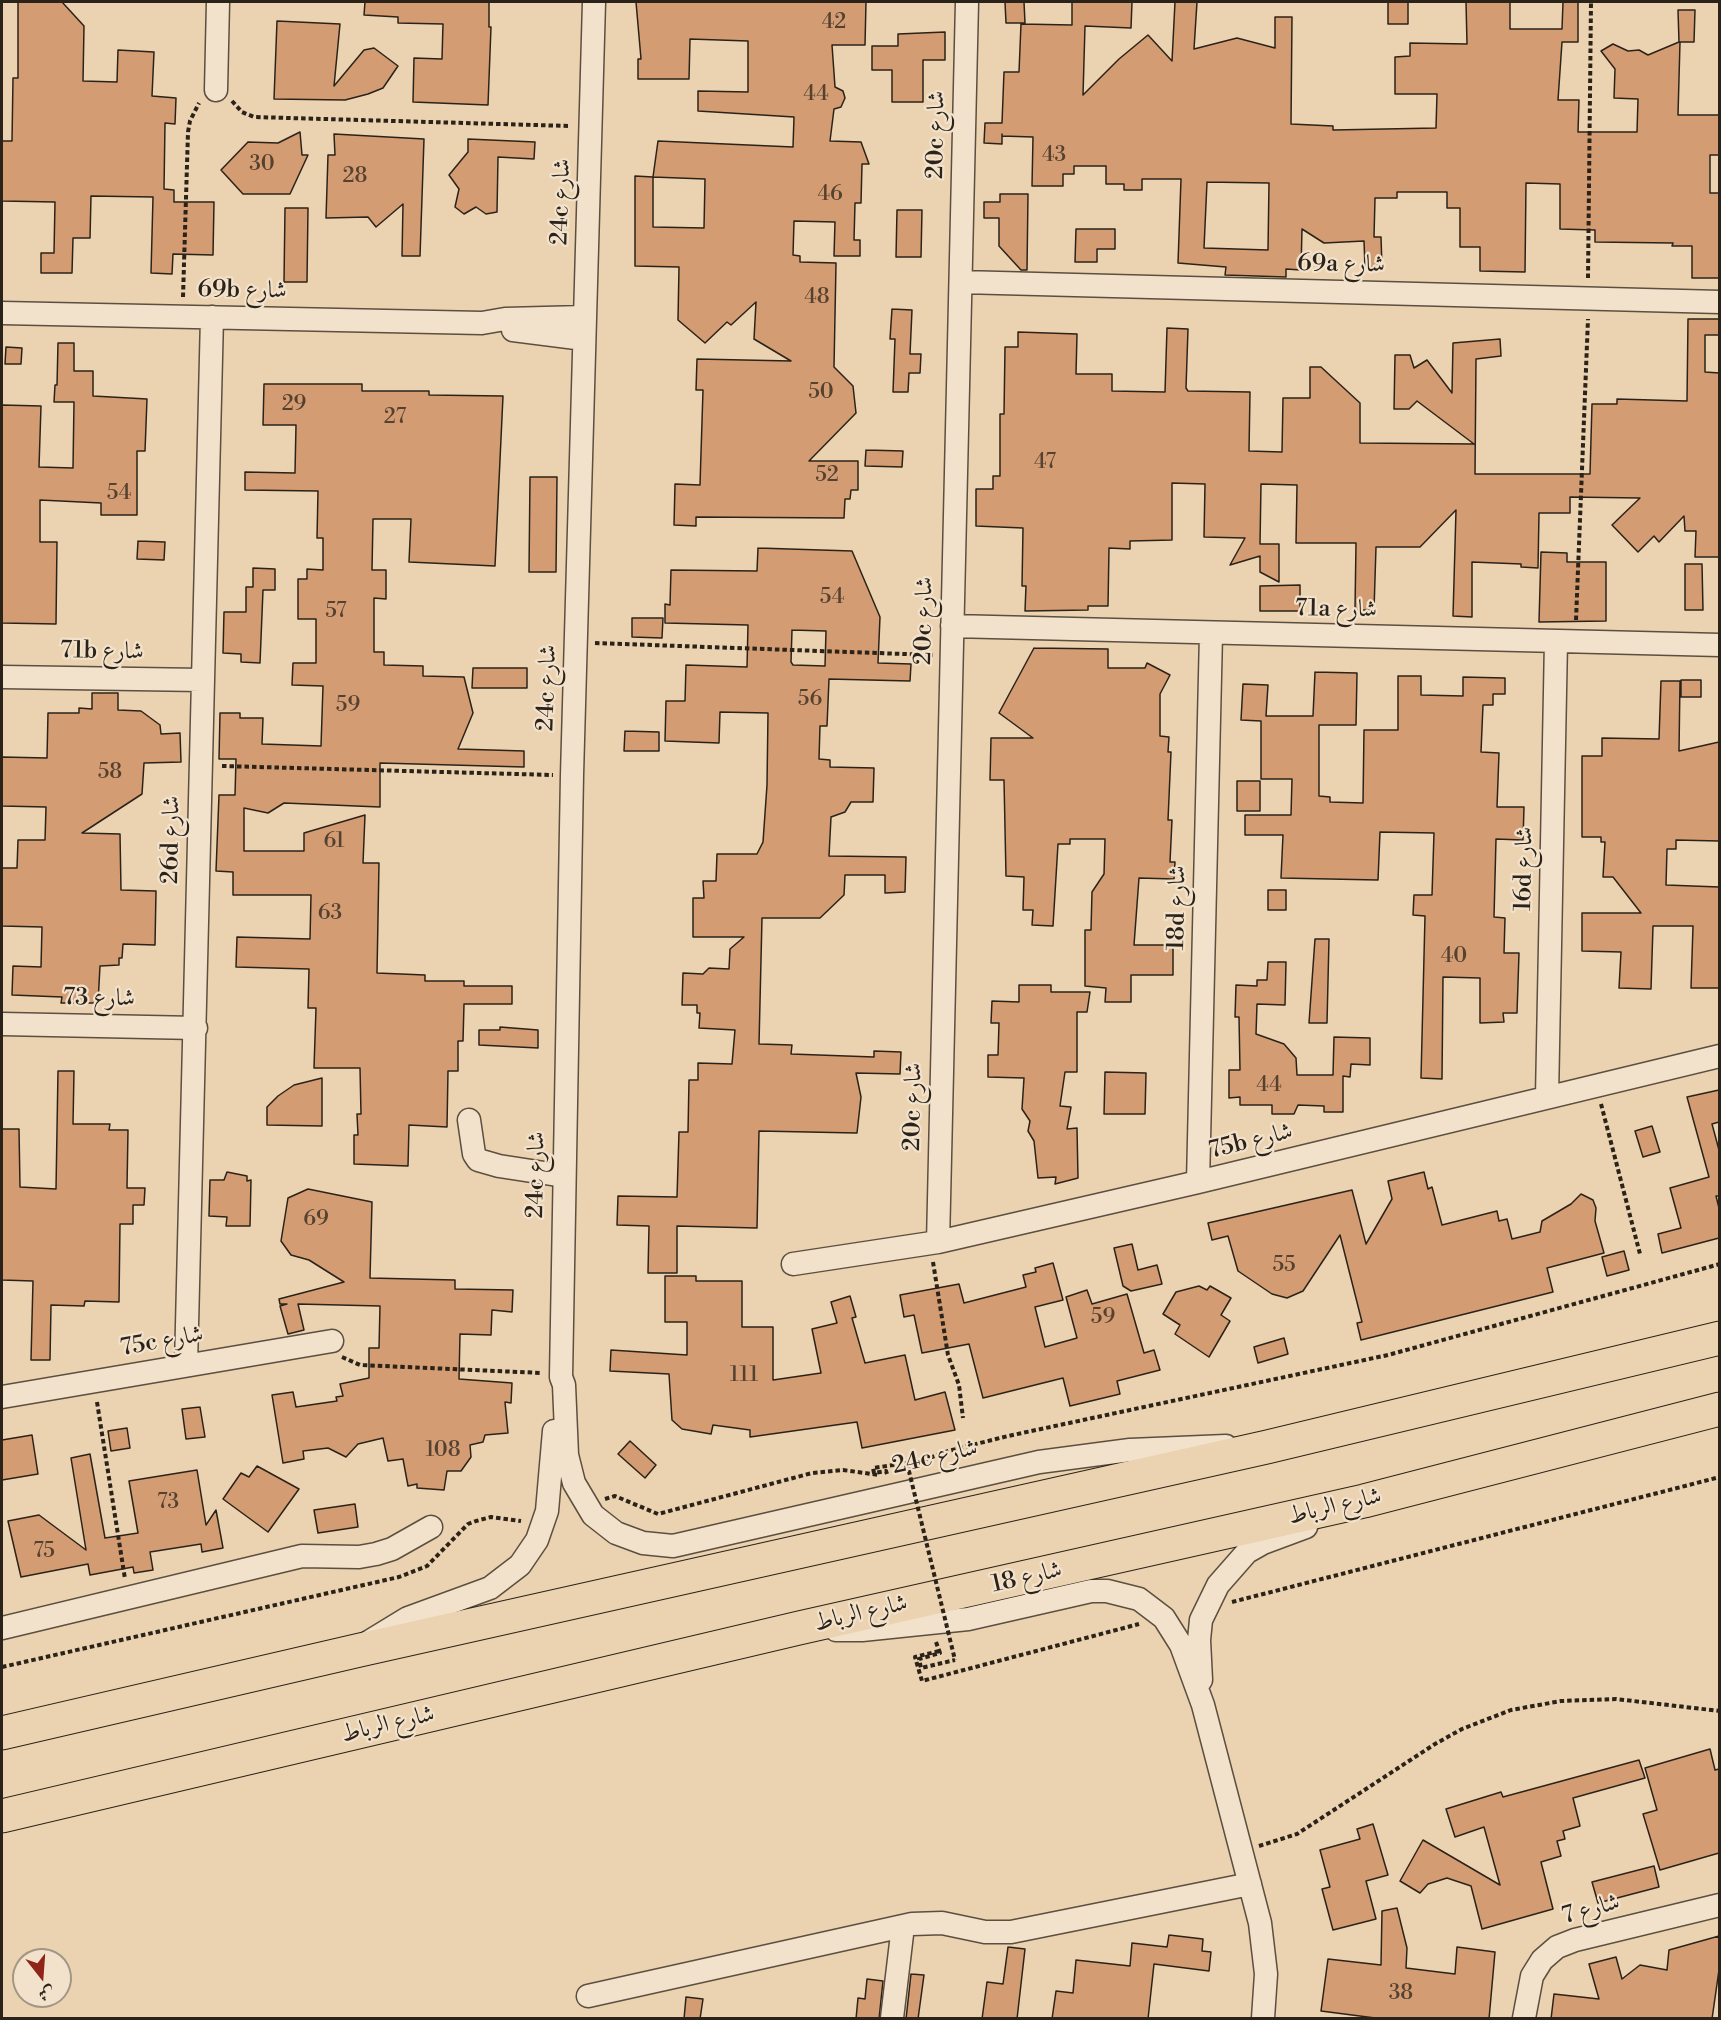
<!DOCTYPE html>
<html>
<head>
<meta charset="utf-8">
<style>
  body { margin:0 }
  #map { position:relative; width:1721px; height:2020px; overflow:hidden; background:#ebd2b0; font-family:"Libre Bodoni",Amiri,serif }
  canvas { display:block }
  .frame { position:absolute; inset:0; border:3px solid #2b2319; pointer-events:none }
  .north { position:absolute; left:12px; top:1948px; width:60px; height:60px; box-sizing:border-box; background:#f2e2cc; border:2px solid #a29684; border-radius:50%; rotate:163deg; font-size:16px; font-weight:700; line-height:24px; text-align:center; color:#2b2319 }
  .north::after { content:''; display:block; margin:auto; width:21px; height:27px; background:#8f2418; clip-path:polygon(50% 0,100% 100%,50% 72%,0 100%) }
</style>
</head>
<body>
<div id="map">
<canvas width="1721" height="2020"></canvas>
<div class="frame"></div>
<div class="north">ش</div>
</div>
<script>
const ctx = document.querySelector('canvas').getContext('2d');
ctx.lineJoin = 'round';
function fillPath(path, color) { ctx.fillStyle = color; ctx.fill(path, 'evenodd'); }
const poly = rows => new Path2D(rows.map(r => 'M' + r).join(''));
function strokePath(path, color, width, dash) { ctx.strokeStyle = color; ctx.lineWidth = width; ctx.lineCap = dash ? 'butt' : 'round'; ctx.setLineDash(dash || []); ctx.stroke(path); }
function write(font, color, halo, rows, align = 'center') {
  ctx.font = font + ' "Libre Bodoni",Amiri,serif'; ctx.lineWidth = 4.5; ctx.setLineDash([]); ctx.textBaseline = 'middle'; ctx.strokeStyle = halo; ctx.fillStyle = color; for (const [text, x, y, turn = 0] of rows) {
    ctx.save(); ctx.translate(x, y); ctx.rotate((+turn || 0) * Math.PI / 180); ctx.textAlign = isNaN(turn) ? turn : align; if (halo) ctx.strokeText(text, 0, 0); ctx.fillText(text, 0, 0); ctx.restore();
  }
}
const building = poly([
  [18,2,62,2,84,26,83,81,117,82,118,50,154,52,152,96,176,98,175,124,165,123,164,189,174,190,174,202,214,202,213,255,173,254,172,274,151,273,153,197,91,196,90,238,73,238,72,273,41,273,41,253,54,253,55,202,2,201,2,141,12,141,13,78,18,78,18,2],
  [365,2,489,2,489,27,491,27,488,105,413,102,414,58,442,59,443,24,398,23,398,17,364,15,365,2],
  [636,2,866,2,865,45,832,45,835,87,843,91,845,98,841,107,834,109,830,141,861,142,869,164,862,164,861,203,855,203,854,240,860,240,860,256,834,256,835,222,794,221,793,255,800,256,800,262,836,263,834,367,853,386,856,413,809,461,858,461,858,490,851,490,850,499,845,499,844,518,696,517,696,526,674,525,675,484,700,485,703,390,696,390,697,359,791,361,754,339,756,302,731,325,727,322,705,343,678,320,679,267,635,266,635,176,653,177,658,141,793,147,794,117,698,111,698,91,748,92,748,41,690,39,689,79,638,79,638,59,641,59,636,2],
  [653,177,705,179,704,228,653,227,653,177],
  [1005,2,1024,2,1025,23,1006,23,1005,2],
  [1072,2,1132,2,1131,28,1085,26,1083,95,1119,59,1148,35,1172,61,1175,2,1197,2,1194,49,1237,38,1275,48,1275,17,1292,17,1291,124,1333,126,1333,130,1436,128,1437,94,1395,94,1395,57,1410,56,1410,43,1467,44,1466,2,1510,2,1510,29,1562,29,1563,2,1578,2,1578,42,1562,42,1558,100,1579,100,1578,132,1637,132,1638,99,1614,98,1615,69,1601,51,1613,44,1628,51,1639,50,1648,55,1679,42,1678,10,1695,10,1694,42,1680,42,1678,115,1719,115,1719,155,1710,155,1710,193,1719,193,1719,278,1692,278,1692,246,1672,246,1673,243,1595,242,1595,230,1560,229,1560,184,1526,183,1525,272,1480,271,1480,247,1460,247,1460,208,1447,208,1447,192,1397,192,1397,198,1375,198,1374,237,1381,237,1382,267,1365,267,1364,241,1324,243,1302,229,1301,270,1286,269,1286,277,1225,275,1226,267,1178,263,1181,179,1142,179,1142,190,1124,190,1124,184,1106,184,1106,166,1074,166,1074,174,1063,174,1063,186,1032,186,1033,137,1002,136,1002,134,1002,144,984,143,985,123,1002,123,1004,72,1019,72,1021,24,1072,25,1072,2],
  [1207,182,1269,183,1268,250,1204,248,1207,182],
  [1388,2,1408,2,1408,24,1388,24,1388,2],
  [277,21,340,24,334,86,364,50,374,48,398,66,383,88,368,94,345,100,274,99,277,21],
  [945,32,945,60,923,60,923,102,892,102,892,70,872,70,872,46,898,46,898,34,945,32],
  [300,132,302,155,308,155,290,194,243,194,221,170,248,142,278,143,300,132],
  [334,134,424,139,420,256,402,256,403,204,376,227,368,217,326,218,328,155,335,155,334,134],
  [468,139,535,142,534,159,498,157,497,212,486,214,476,207,464,214,455,207,459,189,449,175,468,152,468,139],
  [1000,194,1028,194,1027,270,1021,270,999,246,999,218,984,218,984,202,1000,202,1000,194],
  [285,208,308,208,307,282,284,282,285,208],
  [897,210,922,210,921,257,896,257,897,210],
  [1076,229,1115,229,1115,249,1097,249,1097,262,1075,262,1076,229],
  [892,309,912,310,910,354,921,354,920,373,909,373,908,392,893,392,895,339,890,339,892,309],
  [1688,319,1719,319,1719,335,1705,335,1705,372,1719,373,1719,557,1695,557,1696,531,1685,531,1684,516,1659,542,1654,536,1638,552,1612,525,1640,498,1570,497,1570,513,1539,513,1538,568,1521,567,1521,564,1472,562,1472,617,1453,616,1456,510,1420,547,1376,547,1374,610,1355,610,1356,543,1296,543,1297,485,1261,484,1260,544,1279,544,1279,582,1260,572,1260,556,1230,565,1245,538,1204,537,1205,484,1172,483,1172,540,1130,541,1130,549,1109,548,1108,606,1088,606,1088,610,1025,611,1026,586,1022,586,1023,528,976,526,976,489,993,489,993,476,1000,476,1000,414,1004,414,1005,347,1018,347,1018,332,1077,334,1076,374,1112,374,1112,391,1165,392,1167,328,1188,329,1186,388,1188,391,1250,392,1249,451,1282,452,1283,398,1310,398,1310,367,1321,367,1360,403,1360,443,1474,444,1417,401,1409,409,1394,409,1395,355,1410,355,1414,368,1427,360,1452,393,1453,343,1500,339,1501,356,1476,359,1475,474,1590,474,1592,404,1617,404,1617,399,1687,401,1688,319],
  [58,343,74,343,74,371,93,371,93,396,147,399,145,451,137,451,137,515,101,515,101,503,40,500,40,542,57,542,56,624,2,623,2,405,41,406,39,467,73,468,74,402,54,402,55,385,57,385,58,343],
  [6,347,22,348,21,364,5,364,6,347],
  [264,384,362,384,362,391,429,391,429,395,503,396,495,566,409,562,411,519,373,519,372,570,386,570,386,599,374,598,374,652,384,652,384,665,423,666,423,676,464,677,473,713,458,749,524,751,524,767,380,763,380,807,284,803,268,813,244,808,244,851,304,851,304,833,365,815,363,863,379,863,377,973,425,975,425,981,464,981,464,986,512,986,512,1004,464,1004,463,1041,458,1041,458,1071,448,1071,447,1127,409,1125,408,1166,354,1164,354,1135,358,1135,357,1114,361,1114,360,1068,314,1068,316,1008,308,1008,309,969,236,967,237,937,310,939,311,895,233,895,233,872,216,871,219,795,235,795,236,759,219,759,220,713,240,713,240,718,263,718,262,744,321,746,323,686,292,685,293,663,316,663,316,619,298,619,298,579,307,579,307,569,323,570,323,538,317,538,318,491,245,490,245,472,295,473,296,425,263,425,264,384],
  [866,450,903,451,902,467,865,466,866,450],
  [530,477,557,477,556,572,529,572,530,477],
  [138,541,165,542,164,560,137,559,138,541],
  [758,548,852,551,880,617,878,663,911,664,910,681,829,679,827,726,820,726,819,759,830,760,830,767,874,768,873,802,851,802,845,812,831,817,829,856,906,857,905,892,885,893,885,875,845,875,844,895,820,918,762,918,759,1044,792,1045,791,1054,874,1057,874,1051,901,1052,900,1074,856,1073,861,1097,857,1133,759,1131,757,1228,677,1226,677,1273,648,1273,649,1226,617,1225,618,1196,677,1197,679,1132,688,1132,689,1080,698,1080,698,1063,732,1064,735,1030,699,1028,700,1013,697,1013,697,1005,682,1005,683,973,703,974,709,968,729,969,730,949,744,937,693,937,693,898,704,898,703,881,716,881,717,854,757,854,763,842,767,785,768,713,720,712,719,743,665,741,666,701,685,701,686,665,747,667,748,625,665,623,665,604,670,605,671,570,757,571,758,548],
  [792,630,826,631,825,666,793,665,791,662,792,630],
  [1541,552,1567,553,1567,562,1606,562,1606,621,1539,622,1541,552],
  [1685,564,1702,564,1703,610,1685,610,1685,564],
  [253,568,275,569,275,590,263,590,260,663,241,662,241,654,223,653,224,612,246,612,246,587,253,587,253,568],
  [1300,585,1300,611,1260,611,1260,586,1300,585],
  [632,618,663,618,662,638,632,637,632,618],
  [1034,648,1108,649,1108,668,1145,668,1147,663,1170,675,1160,694,1160,736,1169,737,1168,752,1171,752,1168,820,1172,820,1170,862,1175,862,1174,879,1139,878,1134,945,1173,945,1173,975,1131,975,1131,1002,1105,1002,1106,988,1085,986,1085,930,1091,930,1092,892,1104,874,1105,839,1070,839,1070,844,1058,844,1053,926,1032,925,1033,910,1023,910,1024,877,1006,876,1004,780,990,780,991,738,1033,738,999,713,1034,648],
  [473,668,527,668,527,688,472,688,473,668],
  [1315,672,1357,673,1356,725,1319,725,1319,796,1330,797,1330,802,1363,803,1364,730,1398,730,1398,676,1421,676,1421,695,1463,696,1463,677,1505,678,1505,694,1493,694,1493,705,1483,705,1481,752,1499,753,1497,807,1524,807,1523,840,1496,839,1494,917,1505,918,1504,953,1519,953,1517,1013,1503,1013,1504,1022,1480,1023,1480,978,1443,977,1442,1079,1421,1078,1425,916,1413,915,1414,895,1432,895,1434,833,1380,832,1378,880,1281,878,1283,835,1245,835,1245,815,1291,815,1292,779,1261,779,1261,721,1241,720,1243,684,1268,685,1266,716,1313,716,1315,672],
  [1681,680,1701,680,1701,697,1681,697,1681,680],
  [1661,681,1680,681,1679,751,1719,742,1719,841,1676,840,1676,849,1667,849,1666,885,1719,887,1719,988,1691,988,1693,926,1653,926,1651,989,1619,988,1621,952,1582,951,1582,913,1641,913,1613,877,1603,877,1605,842,1601,842,1601,837,1582,837,1582,756,1602,756,1602,738,1659,739,1661,681],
  [92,693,118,693,118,710,141,711,160,725,161,734,180,733,181,762,144,763,142,794,82,833,120,834,121,890,156,891,155,945,123,944,122,958,119,958,119,965,100,966,98,1003,61,1003,62,997,12,995,13,966,41,967,42,927,2,926,2,868,17,868,18,840,45,840,46,807,2,806,2,757,47,758,48,713,79,713,79,708,92,709,92,693],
  [625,731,659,732,659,751,624,751,625,731],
  [1237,781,1260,781,1260,811,1237,811,1237,781],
  [1268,890,1286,890,1286,910,1268,910,1268,890],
  [1315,939,1329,939,1327,1023,1309,1023,1315,939],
  [1268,962,1286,962,1285,1005,1257,1004,1256,1034,1284,1044,1296,1058,1297,1075,1333,1075,1334,1037,1370,1038,1370,1065,1351,1064,1350,1077,1343,1076,1343,1112,1324,1112,1324,1106,1298,1105,1294,1114,1272,1114,1272,1105,1240,1105,1240,1097,1229,1098,1229,1070,1240,1070,1239,1017,1235,1017,1236,985,1257,986,1257,980,1267,980,1268,962],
  [1019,985,1051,985,1051,992,1090,992,1087,1012,1077,1012,1077,1072,1065,1072,1060,1106,1071,1107,1067,1129,1077,1128,1078,1178,1055,1184,1056,1177,1038,1178,1034,1141,1028,1131,1030,1121,1022,1109,1024,1078,988,1077,988,1055,998,1055,999,1023,991,1023,992,1001,1019,1002,1019,985],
  [500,1027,538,1030,538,1048,479,1045,479,1030,500,1030,500,1027],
  [58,1071,74,1071,73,1124,110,1124,109,1130,128,1130,127,1188,145,1188,144,1205,133,1205,133,1224,120,1224,119,1302,85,1301,84,1306,51,1305,50,1360,31,1360,33,1281,2,1280,2,1129,19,1129,20,1187,56,1189,58,1071],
  [1105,1072,1146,1073,1145,1114,1104,1114,1105,1072],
  [322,1078,322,1126,267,1125,267,1107,278,1096,294,1085,322,1078],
  [1719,1090,1719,1122,1712,1124,1719,1150,1719,1196,1716,1196,1719,1208,1719,1238,1662,1253,1658,1234,1681,1228,1670,1188,1709,1177,1687,1097,1719,1090],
  [1652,1126,1660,1152,1643,1157,1635,1131,1652,1126],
  [227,1172,247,1176,247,1181,251,1180,250,1226,226,1226,227,1217,209,1216,210,1180,224,1180,227,1172],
  [1424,1172,1428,1189,1432,1187,1442,1225,1497,1211,1499,1221,1507,1219,1512,1239,1540,1232,1542,1221,1571,1204,1581,1194,1593,1200,1596,1208,1595,1221,1604,1253,1547,1268,1553,1292,1361,1340,1357,1323,1362,1322,1340,1235,1303,1291,1287,1298,1272,1294,1238,1271,1228,1236,1212,1240,1208,1223,1352,1190,1366,1244,1392,1199,1388,1181,1424,1172],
  [308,1189,372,1202,370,1278,455,1280,455,1289,513,1290,512,1312,492,1310,491,1335,460,1334,459,1379,512,1383,511,1403,505,1402,508,1433,485,1435,483,1442,470,1445,471,1457,461,1471,447,1471,444,1490,417,1488,417,1484,408,1486,403,1459,388,1461,383,1438,358,1444,346,1457,328,1448,303,1451,304,1459,283,1463,272,1395,293,1392,296,1407,337,1401,336,1397,343,1396,340,1384,369,1378,369,1348,379,1348,380,1306,298,1304,304,1330,288,1334,280,1306,287,1304,280,1304,279,1299,344,1282,309,1260,291,1255,281,1241,288,1198,308,1189],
  [1132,1244,1138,1270,1157,1265,1162,1284,1131,1291,1123,1286,1114,1248,1132,1244],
  [1624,1251,1629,1270,1607,1276,1602,1257,1624,1251],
  [1053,1263,1063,1300,1035,1307,1045,1347,1077,1338,1066,1297,1087,1290,1092,1304,1127,1294,1144,1353,1154,1350,1160,1370,1117,1381,1120,1394,1070,1406,1063,1378,983,1398,969,1344,922,1353,914,1315,904,1317,900,1295,959,1284,964,1303,1026,1287,1023,1275,1036,1272,1035,1268,1053,1263],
  [665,1276,696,1276,696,1281,742,1281,742,1327,773,1327,773,1380,821,1373,812,1329,837,1323,831,1302,850,1296,856,1317,852,1318,865,1363,905,1355,915,1400,945,1392,955,1430,862,1448,857,1422,750,1437,750,1430,713,1425,711,1434,682,1429,672,1420,669,1374,610,1371,611,1350,687,1355,687,1322,665,1322,665,1276],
  [1199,1286,1207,1290,1210,1286,1231,1298,1221,1315,1230,1321,1209,1357,1175,1334,1180,1325,1163,1314,1176,1292,1199,1286],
  [1284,1338,1288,1354,1258,1363,1254,1347,1284,1338],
  [200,1407,205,1437,186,1439,182,1409,200,1407],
  [127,1428,130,1448,111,1451,108,1431,127,1428],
  [32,1435,38,1474,2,1480,2,1440,32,1435],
  [630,1441,656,1465,645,1478,618,1454,630,1441],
  [90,1454,105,1538,138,1533,129,1481,197,1470,206,1525,216,1510,223,1548,202,1552,201,1544,150,1552,153,1570,134,1573,133,1567,90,1575,88,1564,21,1577,8,1521,39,1515,86,1550,71,1458,90,1454],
  [257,1466,299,1489,268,1532,223,1499,241,1473,249,1477,257,1466],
  [355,1504,358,1527,318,1533,314,1510,355,1504],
  [1710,1749,1715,1770,1719,1769,1719,1853,1660,1870,1643,1814,1657,1810,1645,1768,1710,1749],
  [1639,1760,1645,1778,1573,1798,1580,1826,1563,1831,1565,1839,1557,1841,1561,1856,1541,1862,1553,1909,1482,1929,1471,1886,1447,1878,1428,1884,1420,1893,1400,1881,1423,1840,1500,1885,1484,1827,1455,1837,1446,1809,1501,1792,1503,1797,1639,1760],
  [1373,1824,1388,1875,1366,1881,1376,1919,1333,1930,1322,1889,1330,1887,1320,1850,1360,1839,1357,1829,1373,1824],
  [1654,1866,1659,1887,1598,1903,1592,1882,1654,1866],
  [1397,1908,1407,1948,1406,1968,1455,1974,1457,1947,1495,1952,1489,2019,1383,2019,1321,2011,1328,1959,1381,1965,1382,1911,1397,1908],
  [1169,1935,1203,1939,1202,1951,1211,1952,1209,1971,1154,1964,1148,2019,1052,2019,1056,1991,1073,1993,1076,1960,1130,1966,1132,1943,1167,1947,1169,1935],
  [1719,1936,1719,1970,1712,2019,1551,2019,1554,1994,1599,1999,1589,1964,1616,1957,1622,1979,1640,1965,1667,1970,1669,1950,1719,1936],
  [1008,1947,1025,1949,1017,2019,982,2019,987,1982,1003,1984,1008,1947],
  [911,1974,924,1975,918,2019,906,2019,911,1974],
  [867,1979,883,1981,879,2019,856,2019,858,1998,865,1999,867,1979],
  [686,1997,703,1999,700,2019,684,2019,686,1997]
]);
fillPath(building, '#d49c73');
strokePath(building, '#2b2319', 1.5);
const minor = poly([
  [594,2,572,775,561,1377,564,1385,567,1455,574,1483,593,1515,616,1533,643,1543,673,1546,1039,1462,1130,1450,1226,1446],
  [216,90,218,2],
  [961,282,1720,302],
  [2,313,482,323,505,319,584,317],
  [513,330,584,339],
  [952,626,1720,645],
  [2,677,202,680],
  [2,1024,196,1028],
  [1547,1097,1556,641],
  [469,1120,474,1154,478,1160,499,1166,564,1176],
  [1198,1182,1211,634],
  [938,1242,967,2],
  [793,1264,938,1242,1198,1182,1720,1056],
  [186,1365,212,317],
  [2,1397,332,1341],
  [2,1628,302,1556,359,1557,376,1554,392,1549,431,1527],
  [836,1630,862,1630,968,1619,1091,1591,1107,1591,1139,1599,1164,1618,1181,1645,1203,1705,1260,1923,1266,1974,1263,2018],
  [367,1643,408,1618,490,1588,520,1565,537,1540,547,1511,554,1431],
  [1201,1680,1199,1640,1201,1620,1218,1585,1247,1552,1263,1543,1306,1527],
  [588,1996,912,1924,942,1923,985,1932,1011,1932,1250,1884],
  [892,2018,903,1926],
  [1524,2018,1532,1976,1542,1960,1557,1947,1575,1940,1720,1905]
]);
const highway = poly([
  [2,1733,360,1650,1267,1447,1720,1338],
  [2,1816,799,1628,1364,1501,1720,1409]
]);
strokePath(minor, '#5b4f3f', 25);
strokePath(highway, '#2b2319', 35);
strokePath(poly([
  [232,101,242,112,254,117,570,126],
  [1588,278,1591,2],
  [183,297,188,132,190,121,199,103],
  [1576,620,1588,319],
  [595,643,933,655],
  [222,766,553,775],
  [1601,1104,1640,1254],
  [933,1262,948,1355,959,1385,963,1418],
  [342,1357,360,1365,542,1373],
  [97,1402,125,1579],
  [895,1471,948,1451,1008,1436,1388,1355,1720,1264],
  [887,1474,886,1471,874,1473,873,1468,907,1463],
  [605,1499,615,1496,658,1514,812,1473,843,1470,879,1475],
  [1232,1602,1720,1477],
  [936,1642,940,1653,919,1659,921,1668,955,1660],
  [939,1651,915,1657,922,1681,1139,1624],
  [2,1667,399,1577,427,1566,468,1524,476,1521,491,1517,521,1521],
  [1259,1846,1297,1834,1435,1744,1462,1729,1511,1710,1561,1701,1616,1699,1720,1711]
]), '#2b2319', 4, [4.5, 3]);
strokePath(minor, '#f2e2cc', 22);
strokePath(highway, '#ebd2b0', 33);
strokePath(poly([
  [907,1463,955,1660]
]), '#2b2319', 4, [4.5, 3]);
write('21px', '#554130', null, [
  ["42",834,23],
  ["44",816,95],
  ["43",1054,156],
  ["30",262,165],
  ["28",355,177],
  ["46",830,195],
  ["48",817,298],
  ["50",821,393],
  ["29",294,405],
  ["27",395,418],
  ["47",1045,463],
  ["52",827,476],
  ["54",119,494],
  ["54",832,598],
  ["57",336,612],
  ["56",810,700],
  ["59",348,706],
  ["58",110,773],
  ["61",334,842],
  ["63",330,914],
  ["40",1454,957],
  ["44",1269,1086],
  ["69",316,1220],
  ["55",1284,1266],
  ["59",1103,1318],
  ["111",744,1376],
  ["108",443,1451],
  ["73",168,1503],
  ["75",44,1552],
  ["38",1401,1994]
]);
write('24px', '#2b2319', '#f2e2cc', [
  ["20c شارع",937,135,-89],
  ["24c شارع",562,202,-88],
  ["69a شارع",1341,265,1],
  ["69b شارع",242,291,1],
  ["71a شارع",1336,610,1],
  ["20c شارع",925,621,-89],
  ["71b شارع",102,652,1],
  ["24c شارع",548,688,-88],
  ["26d شارع",172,840,-89],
  ["16d شارع",1525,869,-89],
  ["18d شارع",1178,908,-89],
  ["شارع 73",99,999,1],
  ["20c شارع",914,1107,-89],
  ["75b شارع",1251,1142,-14],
  ["24c شارع",537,1175,-89],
  ["75c شارع",162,1342,-10],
  ["24c شارع",935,1458,-13],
  ["شارع الرباط",1335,1507,-13],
  ["شارع 18",1027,1578,-13],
  ["شارع الرباط",861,1614,-13],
  ["شارع الرباط",388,1725,-13],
  ["شارع 7",1591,1910,-15]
]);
</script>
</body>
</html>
